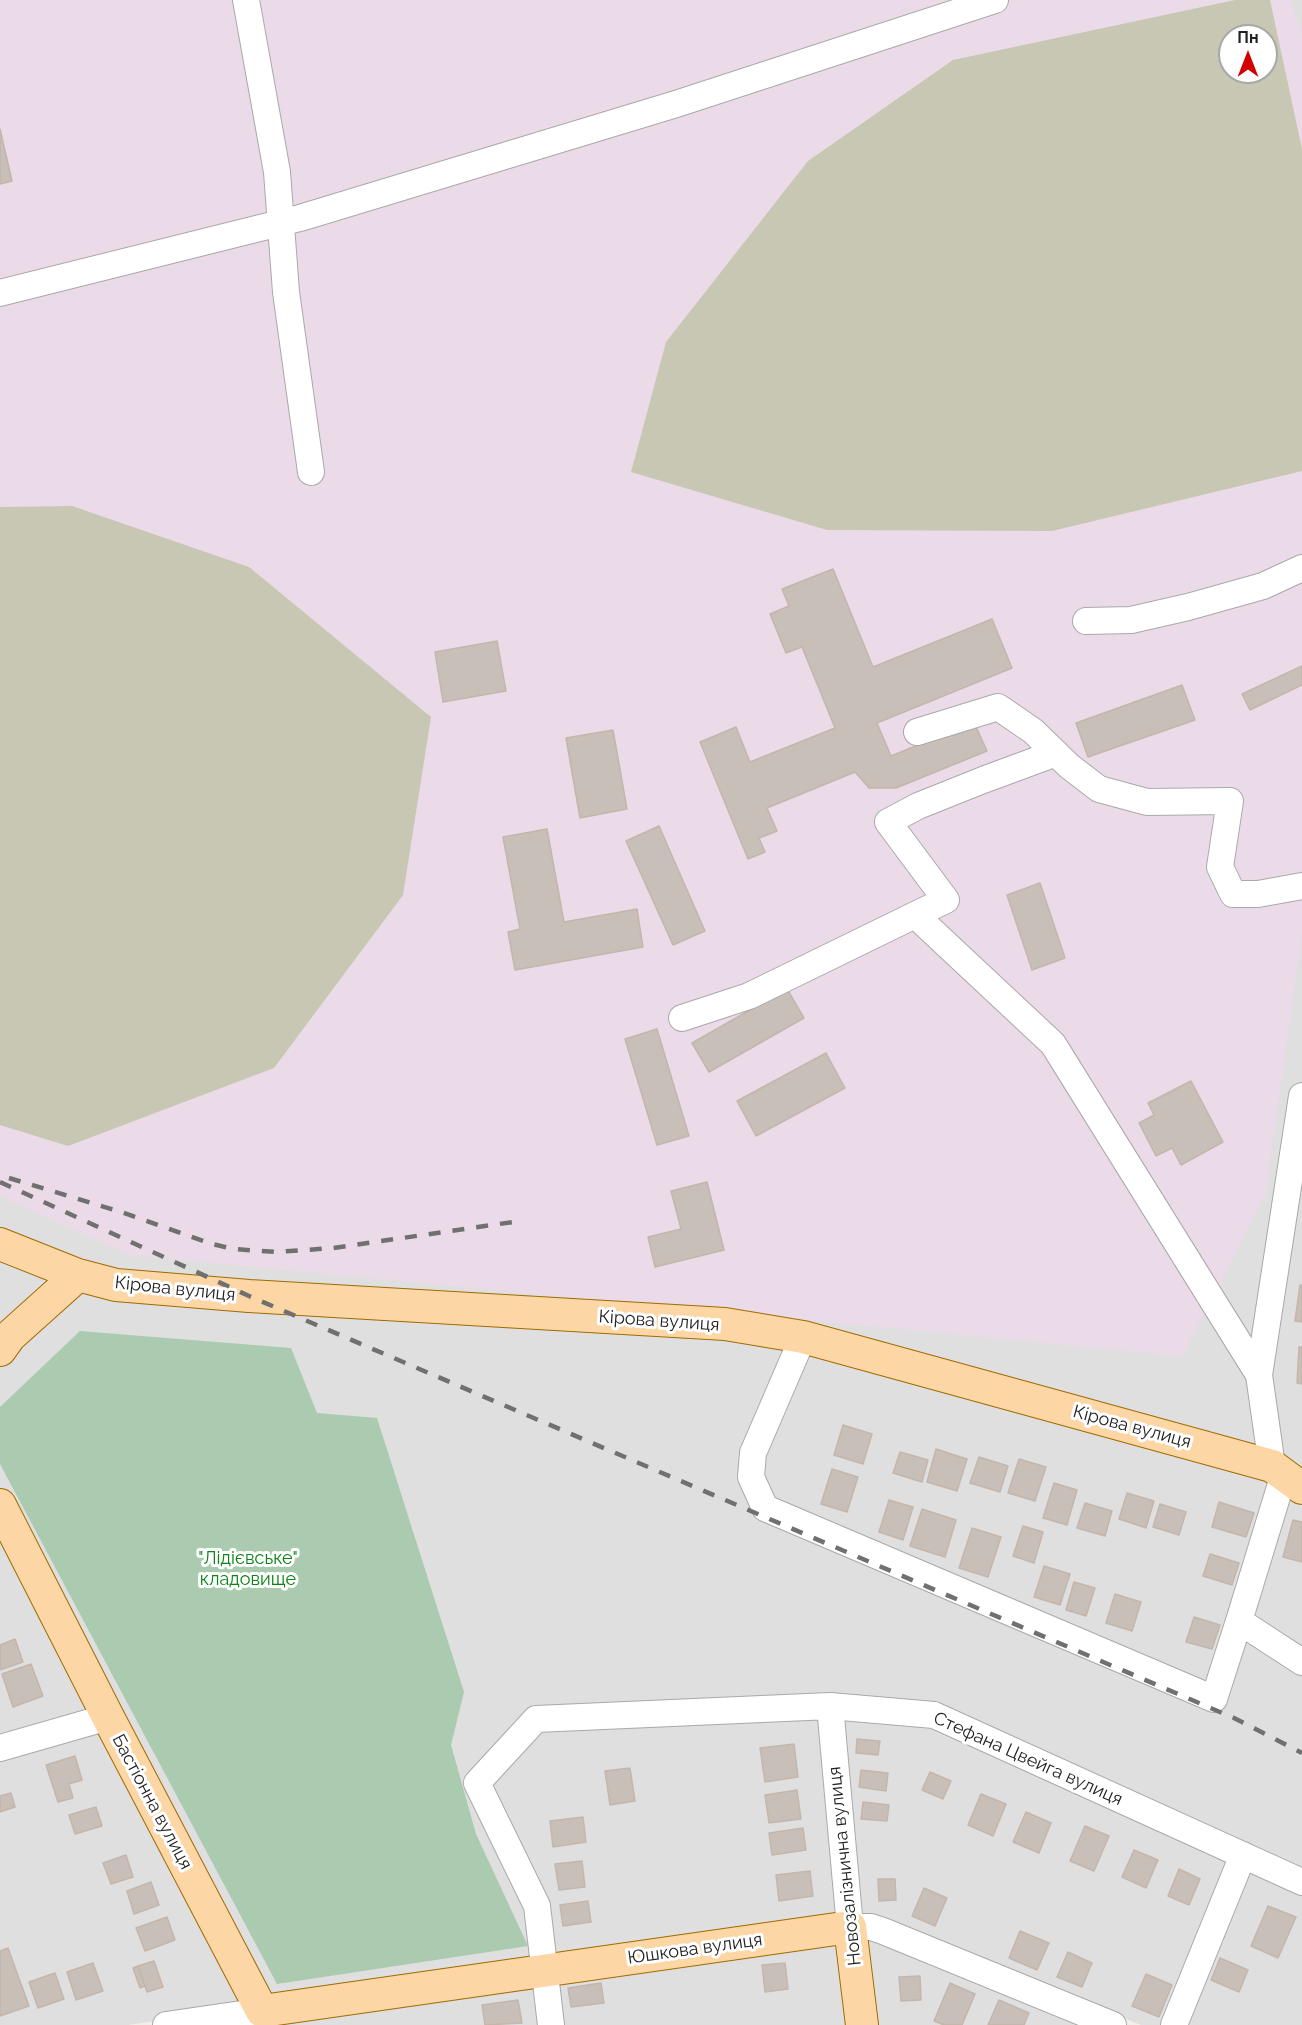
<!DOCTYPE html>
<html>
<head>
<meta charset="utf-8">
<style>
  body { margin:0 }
  #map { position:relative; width:1302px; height:2025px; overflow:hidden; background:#f2efe9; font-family:Raleway,sans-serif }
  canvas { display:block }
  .north { position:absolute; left:1218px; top:24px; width:60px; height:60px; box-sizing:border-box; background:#fff; border:2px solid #a7a7a7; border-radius:50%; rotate:0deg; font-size:16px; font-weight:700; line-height:24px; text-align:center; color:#222 }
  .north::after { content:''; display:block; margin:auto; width:21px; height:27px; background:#d40000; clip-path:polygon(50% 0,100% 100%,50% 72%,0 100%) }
</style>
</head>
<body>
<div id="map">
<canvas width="1302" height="2025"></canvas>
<div class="north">Пн</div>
</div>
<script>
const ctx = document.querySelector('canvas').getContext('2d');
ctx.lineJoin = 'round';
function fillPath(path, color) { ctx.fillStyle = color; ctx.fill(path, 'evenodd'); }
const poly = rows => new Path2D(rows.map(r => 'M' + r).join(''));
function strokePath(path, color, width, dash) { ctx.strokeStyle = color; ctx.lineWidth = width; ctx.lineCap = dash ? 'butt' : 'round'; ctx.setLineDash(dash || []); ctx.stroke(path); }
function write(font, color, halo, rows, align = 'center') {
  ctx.font = font + ' Raleway,sans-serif'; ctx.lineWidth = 6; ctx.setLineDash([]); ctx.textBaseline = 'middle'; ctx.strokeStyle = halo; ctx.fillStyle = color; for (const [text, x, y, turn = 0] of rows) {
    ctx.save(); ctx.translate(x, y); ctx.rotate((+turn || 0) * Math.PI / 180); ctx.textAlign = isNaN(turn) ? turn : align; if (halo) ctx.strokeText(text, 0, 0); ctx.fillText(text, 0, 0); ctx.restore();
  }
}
fillPath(poly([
  [0,0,1302,0,1302,2025,1141,2025,871,1915,128,2025,0,2025],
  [1230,36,1266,36,1266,72,1230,72],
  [875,1938,1099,2025,279,2025,279,2021]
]), '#e0dfdf');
fillPath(poly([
  [0,0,1291,0,1302,36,1302,935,1265,1196,1182,1356,130,1255,0,1196],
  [1230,36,1266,36,1266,72,1230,72]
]), '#ebdbe8');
fillPath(poly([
  [1235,0,1270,0,1302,149,1302,471,1052,531,827,530,631,472,666,342,808,161,953,60],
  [1230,36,1266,36,1266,72,1230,72],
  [72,506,249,567,431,717,403,895,274,1068,68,1146,0,1125,0,507]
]), '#c7c7b4');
fillPath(poly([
  [80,1331,291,1348,317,1413,377,1418,464,1692,451,1745,476,1834,528,1946,277,1984,0,1464,0,1407]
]), '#aacbaf');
const building = poly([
  [0,129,12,181,0,184,0,129],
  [833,569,873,667,992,619,1012,668,877,723,891,756,974,722,987,751,896,788,869,788,855,772,767,808,777,831,759,838,765,852,748,859,700,742,736,727,750,762,835,728,802,647,786,653,770,614,789,606,782,589,833,569],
  [497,641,506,691,443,702,435,652,497,641],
  [1302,666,1302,685,1250,710,1242,694,1302,666],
  [1182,685,1195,720,1088,757,1076,723,1182,685],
  [613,730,627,809,580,818,566,738,613,730],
  [659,826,705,931,673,945,626,841,659,826],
  [547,829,564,922,637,909,643,947,515,970,508,932,520,929,503,837,547,829],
  [1040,883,1065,958,1032,970,1007,895,1040,883],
  [787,989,804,1018,709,1072,692,1043,787,989],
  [657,1029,689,1136,657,1145,625,1039,657,1029],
  [826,1053,845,1088,756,1136,737,1101,826,1053],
  [1191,1081,1223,1142,1181,1165,1172,1148,1156,1156,1139,1123,1154,1115,1148,1103,1191,1081],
  [707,1182,724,1250,655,1267,648,1237,681,1229,671,1191,707,1182],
  [1300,1285,1302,1285,1302,1322,1295,1321,1300,1285],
  [1299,1347,1302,1347,1302,1384,1297,1383,1299,1347],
  [843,1425,872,1434,863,1464,834,1455,843,1425],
  [936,1449,967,1459,957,1491,927,1482,936,1449],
  [900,1452,928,1460,922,1482,893,1473,900,1452],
  [979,1457,1008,1466,1000,1492,970,1483,979,1457],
  [1019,1459,1046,1467,1035,1501,1008,1493,1019,1459],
  [832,1469,858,1477,847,1512,821,1504,832,1469],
  [1054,1483,1077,1490,1067,1525,1043,1518,1054,1483],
  [1127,1493,1154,1501,1146,1528,1119,1519,1127,1493],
  [889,1500,913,1507,903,1540,879,1532,889,1500],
  [1219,1502,1254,1513,1246,1537,1212,1527,1219,1502],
  [1085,1503,1112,1511,1105,1536,1077,1528,1085,1503],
  [1160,1504,1186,1512,1179,1535,1153,1527,1160,1504],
  [922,1509,956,1520,945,1557,910,1546,922,1509],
  [1293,1520,1302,1522,1302,1562,1283,1557,1293,1520],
  [1023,1526,1043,1532,1034,1563,1013,1556,1023,1526],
  [972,1528,1001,1537,988,1577,959,1568,972,1528],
  [1210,1554,1239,1563,1232,1585,1203,1576,1210,1554],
  [1044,1566,1070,1574,1060,1605,1034,1597,1044,1566],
  [1074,1582,1095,1588,1086,1616,1066,1610,1074,1582],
  [1115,1594,1141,1602,1132,1631,1106,1623,1115,1594],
  [1194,1617,1220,1625,1212,1649,1186,1642,1194,1617],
  [15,1639,23,1662,0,1670,0,1645,15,1639],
  [31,1664,43,1696,13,1707,2,1674,31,1664],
  [857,1739,880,1741,878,1755,856,1753,857,1739],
  [794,1744,798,1777,765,1782,760,1748,794,1744],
  [75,1756,82,1780,69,1784,73,1798,58,1802,46,1765,75,1756],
  [630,1768,635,1801,610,1805,605,1771,630,1768],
  [861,1770,888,1773,886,1791,859,1787,861,1770],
  [930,1772,951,1781,943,1799,922,1790,930,1772],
  [797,1790,801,1819,769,1823,765,1795,797,1790],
  [11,1793,15,1807,0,1812,0,1796,11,1793],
  [981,1794,1006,1804,993,1836,968,1825,981,1794],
  [863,1802,889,1805,887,1821,861,1819,863,1802],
  [96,1807,102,1826,75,1834,69,1815,96,1807],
  [1026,1812,1051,1823,1039,1853,1013,1842,1026,1812],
  [583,1817,586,1842,553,1847,550,1821,583,1817],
  [1085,1826,1109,1836,1094,1871,1070,1861,1085,1826],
  [803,1828,806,1850,772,1855,769,1833,803,1828],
  [1134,1850,1158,1860,1146,1888,1122,1877,1134,1850],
  [126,1855,133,1877,111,1884,103,1863,126,1855],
  [582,1861,585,1887,559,1890,555,1864,582,1861],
  [1179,1869,1200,1879,1189,1905,1168,1896,1179,1869],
  [810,1871,813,1896,779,1901,776,1875,810,1871],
  [878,1879,895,1879,896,1900,879,1901,878,1879],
  [151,1882,159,1905,134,1914,127,1891,151,1882],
  [924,1888,947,1898,935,1926,912,1916,924,1888],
  [588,1901,591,1922,563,1926,560,1905,588,1901],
  [1268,1906,1296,1917,1278,1958,1251,1946,1268,1906],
  [167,1917,175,1940,145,1951,136,1928,167,1917],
  [1020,1931,1049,1943,1037,1970,1009,1958,1020,1931],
  [8,1948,29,2006,0,2016,0,1951,8,1948],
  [1068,1952,1092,1963,1082,1987,1057,1977,1068,1952],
  [1220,1958,1248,1970,1239,1992,1211,1980,1220,1958],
  [154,1961,163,1987,147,1992,138,1966,154,1961],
  [93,1963,103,1991,76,2000,67,1972,93,1963],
  [785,1963,788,1989,765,1992,762,1965,785,1963],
  [138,1966,145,1986,140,1988,133,1968,138,1966],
  [55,1973,64,1999,38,2008,29,1982,55,1973],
  [1146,1974,1172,1985,1159,2017,1132,2006,1146,1974],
  [920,1976,921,2000,901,2001,899,1977,920,1976],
  [601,1983,604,2003,571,2007,568,1988,601,1983],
  [950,1983,975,1994,962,2025,944,2025,934,2021,950,1983],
  [518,2000,522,2023,485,2025,482,2005,518,2000],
  [999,2000,1029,2013,1024,2025,988,2025,999,2000]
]);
fillPath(building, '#c7bfb8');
strokePath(building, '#c4b6ab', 1.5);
const minor = poly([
  [246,0,277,172,286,292,311,472],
  [0,293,300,218,676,104,995,0],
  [1086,621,1131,620,1188,607,1263,586,1302,568],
  [917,732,998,707,1033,731,1069,766,1099,789,1147,802,1230,801,1220,867,1233,894,1258,894,1302,886],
  [915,915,946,900,888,822,918,806,983,780,1056,753],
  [682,1018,749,996,915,915,1053,1044,1259,1375],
  [803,1337,753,1453,751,1477,765,1508,1214,1699,1239,1621],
  [1272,1466,1259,1375,1302,1096],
  [1284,1474,1239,1621,1302,1662],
  [830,1706,850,1927,871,1927,883,1931,1113,2025],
  [0,1748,108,1717],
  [166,2025,262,2011,263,2025],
  [551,2025,537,1906,477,1783,536,1719,830,1706,934,1715,1302,1882],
  [1174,2025,1243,1855]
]);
const major = poly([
  [0,1244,78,1275,116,1285,249,1296,725,1324,803,1337,1272,1466,1302,1488],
  [0,1350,10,1336,78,1275],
  [0,1505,108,1717,262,2011,850,1927,862,2025]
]);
strokePath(minor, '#a9a9a9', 28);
strokePath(major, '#a06b00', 34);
strokePath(minor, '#fff', 26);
strokePath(major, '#fcd6a4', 32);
strokePath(poly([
  [9,1178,121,1212,212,1244,234,1249,276,1252,333,1248,513,1222],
  [0,1182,249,1296,1234,1718,1302,1753]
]), '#707070', 4.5, [12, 12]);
write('18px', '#222', '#fff', [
  ["Кірова вулиця",175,1289,6],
  ["Кірова вулиця",659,1321,4],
  ["Кірова вулиця",1132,1427,15],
  ["Стефана Цвейга вулиця",1028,1759,24],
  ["Бастіонна вулиця",152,1802,62],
  ["Новозалізнична вулиця",845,1866,-96],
  ["Юшкова вулиця",695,1949,-8]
]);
write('18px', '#0c8416', '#fff', [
  ["\"Лідієвське\"",248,1559],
  ["кладовище",248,1580]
]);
</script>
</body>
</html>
